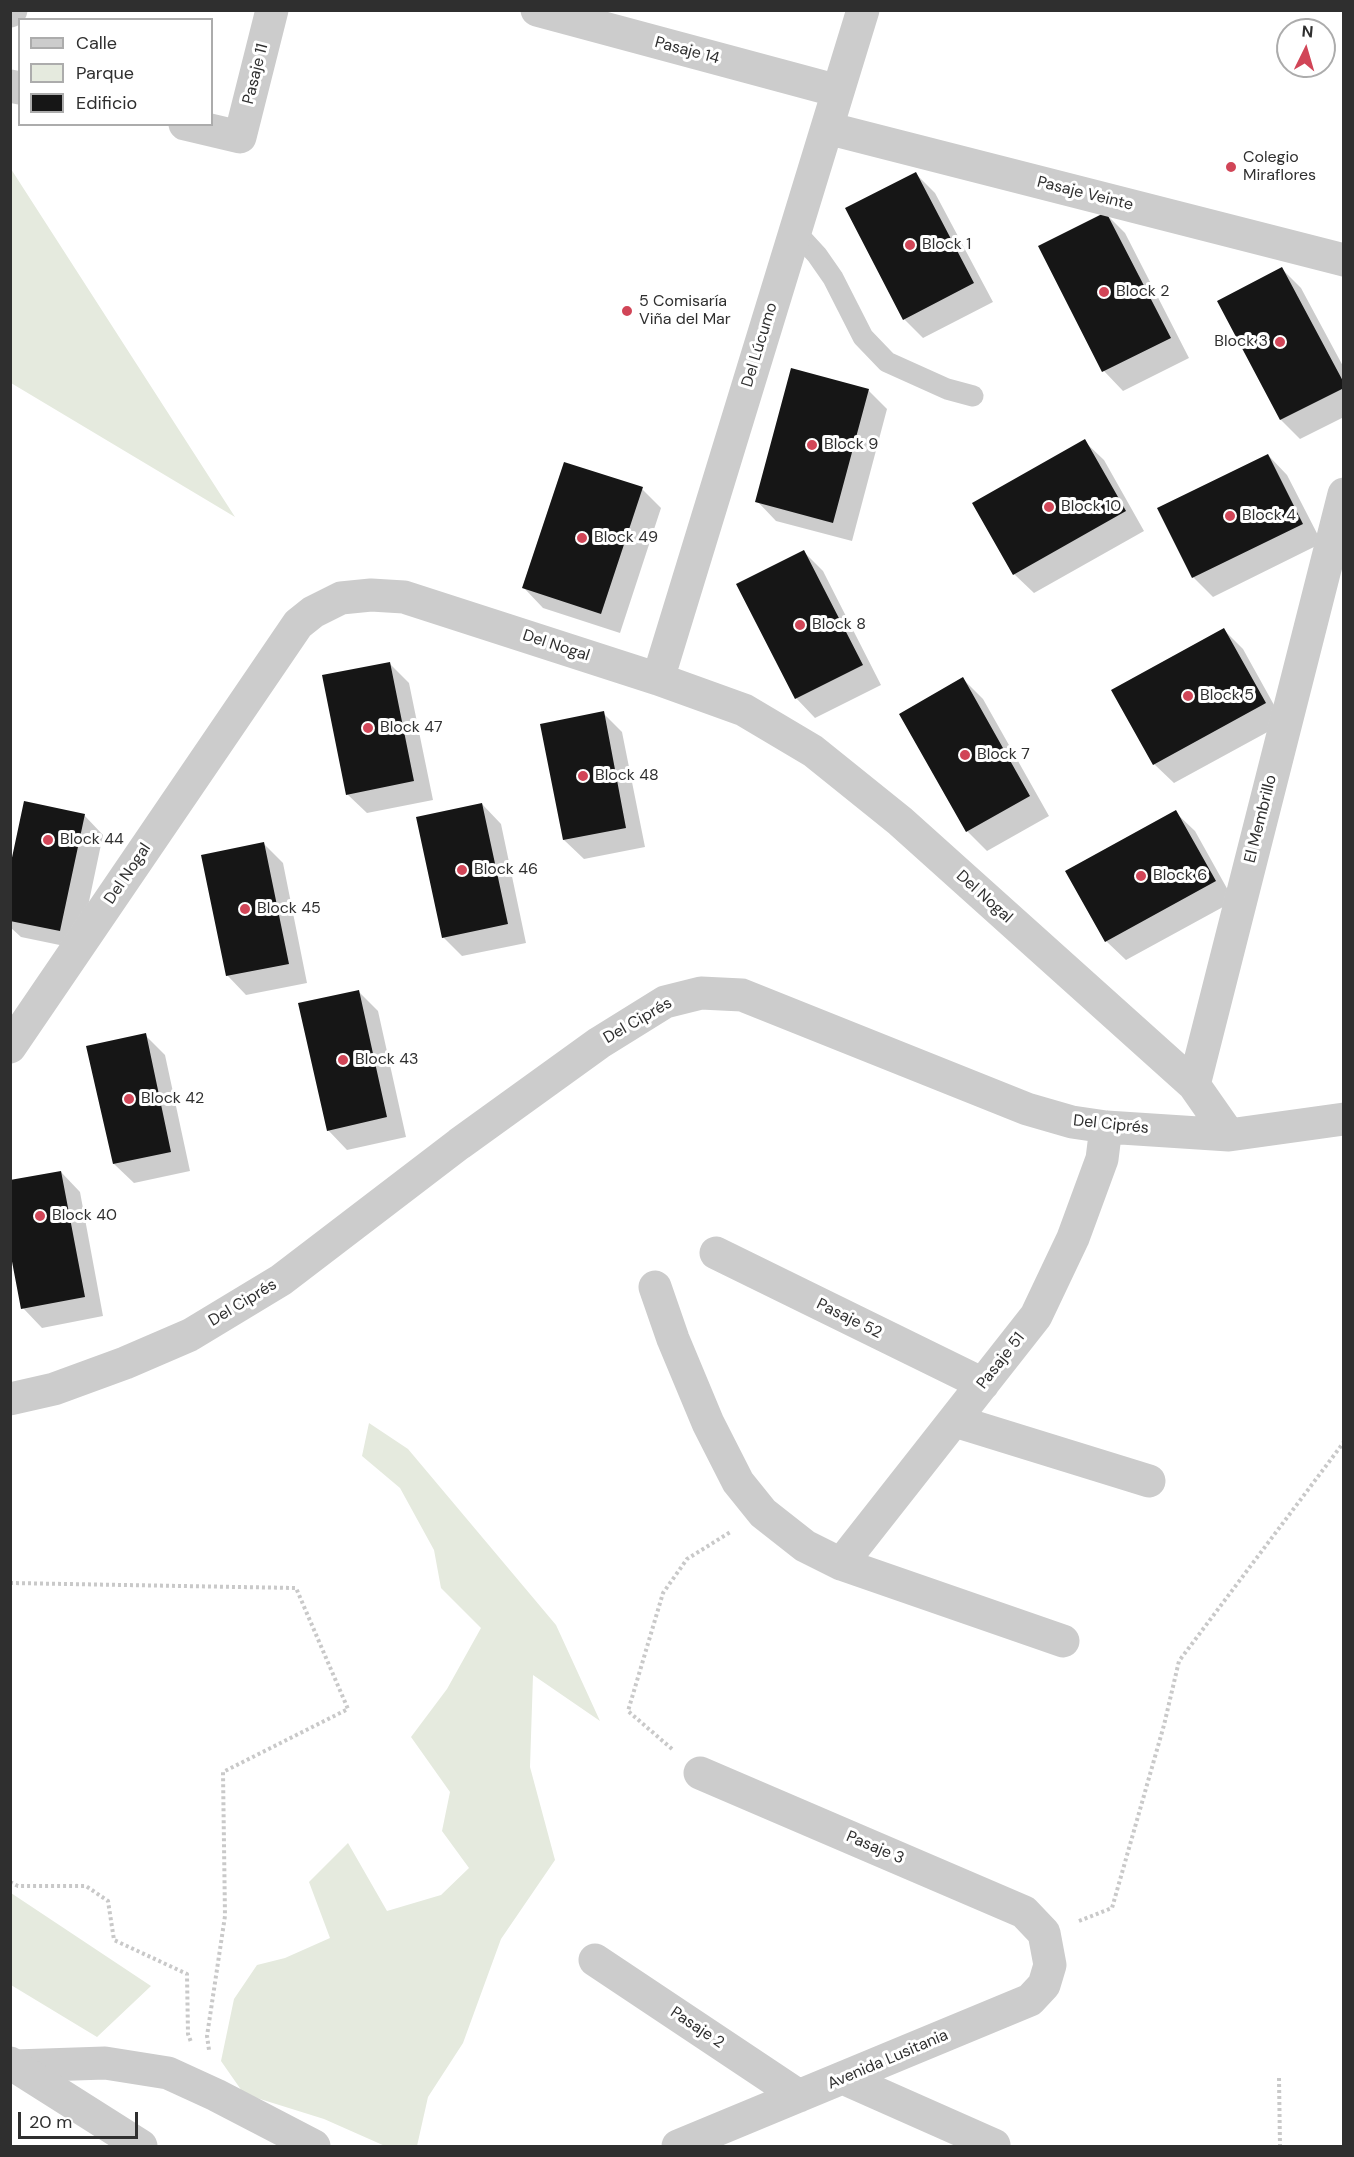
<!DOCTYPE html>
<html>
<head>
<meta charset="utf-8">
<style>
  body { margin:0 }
  #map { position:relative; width:1354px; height:2157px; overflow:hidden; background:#fff; font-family:"DM Sans",sans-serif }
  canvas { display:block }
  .frame { position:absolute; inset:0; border:12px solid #2f2f2f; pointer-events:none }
  .legend { position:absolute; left:18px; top:18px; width:195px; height:108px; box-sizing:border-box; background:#fff; border:2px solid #acacac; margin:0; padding:8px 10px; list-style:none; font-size:18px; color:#2f2f2f }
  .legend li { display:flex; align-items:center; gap:12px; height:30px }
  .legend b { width:30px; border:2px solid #acacac }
  .north { position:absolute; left:1276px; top:18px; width:60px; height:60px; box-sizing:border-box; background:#fff; border:2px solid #acacac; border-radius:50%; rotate:5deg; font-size:16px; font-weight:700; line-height:24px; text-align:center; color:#2f2f2f }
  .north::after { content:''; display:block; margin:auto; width:21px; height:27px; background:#d14557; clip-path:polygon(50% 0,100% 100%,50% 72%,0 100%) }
  .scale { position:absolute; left:18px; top:2112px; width:120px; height:27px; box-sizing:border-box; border:3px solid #2f2f2f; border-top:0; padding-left:8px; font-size:18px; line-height:21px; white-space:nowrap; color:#2f2f2f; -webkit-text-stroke:4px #fff; paint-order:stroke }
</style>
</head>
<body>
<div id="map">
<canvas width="1354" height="2157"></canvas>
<div class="frame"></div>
<ul class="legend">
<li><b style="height:8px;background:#ccc"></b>Calle</li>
<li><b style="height:16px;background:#e5eade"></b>Parque</li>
<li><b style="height:16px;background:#161616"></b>Edificio</li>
</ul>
<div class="north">N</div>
<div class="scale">20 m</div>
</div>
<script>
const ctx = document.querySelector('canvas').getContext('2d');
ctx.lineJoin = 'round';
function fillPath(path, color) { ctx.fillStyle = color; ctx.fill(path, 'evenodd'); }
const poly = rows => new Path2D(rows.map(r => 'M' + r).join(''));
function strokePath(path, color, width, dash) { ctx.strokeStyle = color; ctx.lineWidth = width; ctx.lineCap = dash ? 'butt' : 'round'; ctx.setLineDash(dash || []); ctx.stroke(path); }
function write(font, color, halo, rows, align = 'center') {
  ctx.font = font + ' "DM Sans",sans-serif'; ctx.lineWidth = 6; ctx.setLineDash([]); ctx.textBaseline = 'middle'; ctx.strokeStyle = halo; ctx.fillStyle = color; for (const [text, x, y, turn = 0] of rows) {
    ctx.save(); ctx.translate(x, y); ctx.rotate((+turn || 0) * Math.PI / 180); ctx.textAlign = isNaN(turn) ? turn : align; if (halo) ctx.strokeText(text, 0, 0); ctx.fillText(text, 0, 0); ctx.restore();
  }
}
fillPath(poly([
  [10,169,11,169,235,517,11,383],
  [369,1423,408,1449,556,1625,600,1721,533,1675,530,1767,555,1860,501,1939,463,2043,428,2097,417,2146,385,2146,324,2119,244,2094,221,2061,234,1999,257,1965,285,1958,330,1938,309,1882,348,1843,387,1911,441,1895,469,1868,442,1831,450,1792,411,1737,447,1689,481,1628,441,1588,434,1550,400,1488,362,1456],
  [11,1893,151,1986,97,2037,11,1985]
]), '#e5eade');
fillPath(poly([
  [916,174,935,193,993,302,923,338,904,319],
  [1106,214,1125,233,1189,358,1123,391,1104,371,1040,247],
  [1282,269,1301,288,1344,368,1344,417,1300,439,1281,420,1219,302],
  [868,390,887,409,852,541,776,521,757,501],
  [1084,441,1104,460,1144,531,1034,593,1014,574],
  [1268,455,1287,475,1322,543,1213,597,1193,577],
  [642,489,661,508,620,633,543,608,524,588],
  [804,552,823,571,881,685,815,718,796,698],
  [1224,630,1243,649,1284,723,1174,783,1154,764],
  [390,664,409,683,433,800,367,813,347,794],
  [963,679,983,699,1049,816,987,851,967,831,901,714],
  [603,713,622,732,645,847,584,859,564,840],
  [482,804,501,824,526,943,462,956,443,937],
  [1175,812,1195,831,1234,901,1126,960,1106,941],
  [84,815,103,835,79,949,21,937,10,927,10,874],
  [264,844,283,863,307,983,246,995,227,975],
  [358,991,378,1011,406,1137,347,1150,328,1130],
  [145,1035,165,1055,190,1171,134,1183,114,1164],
  [61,1172,80,1192,103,1316,42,1328,23,1308]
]), '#0003');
fillPath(poly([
  [916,172,974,283,903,320,845,208],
  [1106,212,1171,338,1102,372,1038,246],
  [1282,267,1344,383,1344,388,1280,420,1217,301],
  [791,368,869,389,833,523,755,502],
  [1085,439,1126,511,1013,575,972,503],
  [1268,454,1303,524,1192,578,1157,508],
  [564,462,643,487,601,614,522,588],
  [804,550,863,665,795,699,736,584],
  [1224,628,1266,703,1153,765,1111,690],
  [390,662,414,781,346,795,322,675],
  [963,677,1030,796,966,832,899,714],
  [604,711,626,828,563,840,540,724],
  [24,801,85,814,60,931,10,921,10,867],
  [482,803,508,924,442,938,416,817],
  [1176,810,1216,881,1105,942,1065,871],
  [264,842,289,964,226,976,201,855],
  [359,990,387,1117,327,1131,298,1003],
  [146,1033,171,1152,113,1164,86,1046],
  [61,1171,85,1297,21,1309,10,1251,10,1180]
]), '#161616');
strokePath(poly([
  [10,1583,296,1588,348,1709,223,1772,225,1916,207,2036,209,2050],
  [672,1749,628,1711,663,1593,687,1559,732,1531],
  [10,1882,18,1886,86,1886,108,1901,114,1940,187,1974,188,2034,191,2042],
  [1079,1921,1112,1908,1164,1725,1179,1661,1344,1442],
  [1279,2078,1280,2146]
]), '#c9c9c9', 4, [3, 3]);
strokePath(poly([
  [795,231,817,255,833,278,863,337,887,362,947,389,973,396]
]), '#ccc', 21);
strokePath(poly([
  [537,10,838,91],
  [10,11,11,10],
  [10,86,20,88],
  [185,124,240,137,272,10],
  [827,128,1344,260],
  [658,679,863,10],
  [10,1047,298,624,313,612,341,598,371,595,404,597,658,679,744,710,813,751,900,821,1194,1085],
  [1229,1135,1194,1085,1344,494],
  [716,1253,983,1384],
  [655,1287,673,1339,708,1423,738,1482,763,1513,805,1546,841,1564,1063,1641],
  [10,1399,54,1389,125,1363,190,1335,281,1280,459,1144,599,1043,665,1002,701,993,742,995,1027,1109,1072,1122,1106,1127,1229,1135,1344,1119],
  [955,1421,1149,1481],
  [841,1564,1036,1316,1073,1238,1102,1159,1106,1127],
  [595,1960,799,2096],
  [15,2066,105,2063,168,2073,216,2095,314,2146],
  [845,2079,994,2145],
  [678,2146,1030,2000,1044,1985,1050,1965,1044,1933,1024,1912,700,1773]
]), '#ccc', 33);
strokePath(poly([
  [10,2063,141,2146]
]), '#ccc', 33);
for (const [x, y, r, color] of [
  [1231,167,6,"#d14557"],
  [910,245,6,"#d14557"],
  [1104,292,6,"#d14557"],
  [627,311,6,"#d14557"],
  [1280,342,6,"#d14557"],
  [812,445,6,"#d14557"],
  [1049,507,6,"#d14557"],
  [1230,516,6,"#d14557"],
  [582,538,6,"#d14557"],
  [800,625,6,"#d14557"],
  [1188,696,6,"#d14557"],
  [368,728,6,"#d14557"],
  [965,755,6,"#d14557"],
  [583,776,6,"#d14557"],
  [48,840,6,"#d14557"],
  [462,870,6,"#d14557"],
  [1141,876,6,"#d14557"],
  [245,909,6,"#d14557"],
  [343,1060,6,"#d14557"],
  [129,1099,6,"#d14557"],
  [40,1216,6,"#d14557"]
]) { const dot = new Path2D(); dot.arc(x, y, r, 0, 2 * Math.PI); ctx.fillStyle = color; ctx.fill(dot); strokePath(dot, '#fff', 2); }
write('16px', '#2f2f2f', '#fff', [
  ["Pasaje 14",687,51,15],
  ["Pasaje 11",256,74,-76],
  ["Pasaje Veinte",1085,194,14],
  ["Del Lúcumo",760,345,-73],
  ["Del Nogal",556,646,18],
  ["El Membrillo",1261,819,-76],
  ["Del Nogal",128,874,-56],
  ["Del Nogal",984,897,42],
  ["Del Ciprés",638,1021,-30],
  ["Del Ciprés",1111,1125,6],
  ["Del Ciprés",243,1303,-31],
  ["Pasaje 52",849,1319,26],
  ["Pasaje 51",1001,1361,-52],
  ["Pasaje 3",875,1848,23],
  ["Pasaje 2",697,2028,34],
  ["Avenida Lusitania",888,2060,-23]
]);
write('16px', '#2f2f2f', '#fff', [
  ["Colegio",1243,158],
  ["Miraflores",1243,176],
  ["Block 1",922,245],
  ["Block 2",1116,292],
  ["5 Comisaría",639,302],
  ["Viña del Mar",639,320],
  ["Block 3",1268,342,"right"],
  ["Block 9",824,445],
  ["Block 10",1061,507],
  ["Block 4",1242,516],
  ["Block 49",594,538],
  ["Block 8",812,625],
  ["Block 5",1200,696],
  ["Block 47",380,728],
  ["Block 7",977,755],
  ["Block 48",595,776],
  ["Block 44",60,840],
  ["Block 46",474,870],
  ["Block 6",1153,876],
  ["Block 45",257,909],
  ["Block 43",355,1060],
  ["Block 42",141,1099],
  ["Block 40",52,1216]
], 'left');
</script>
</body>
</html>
